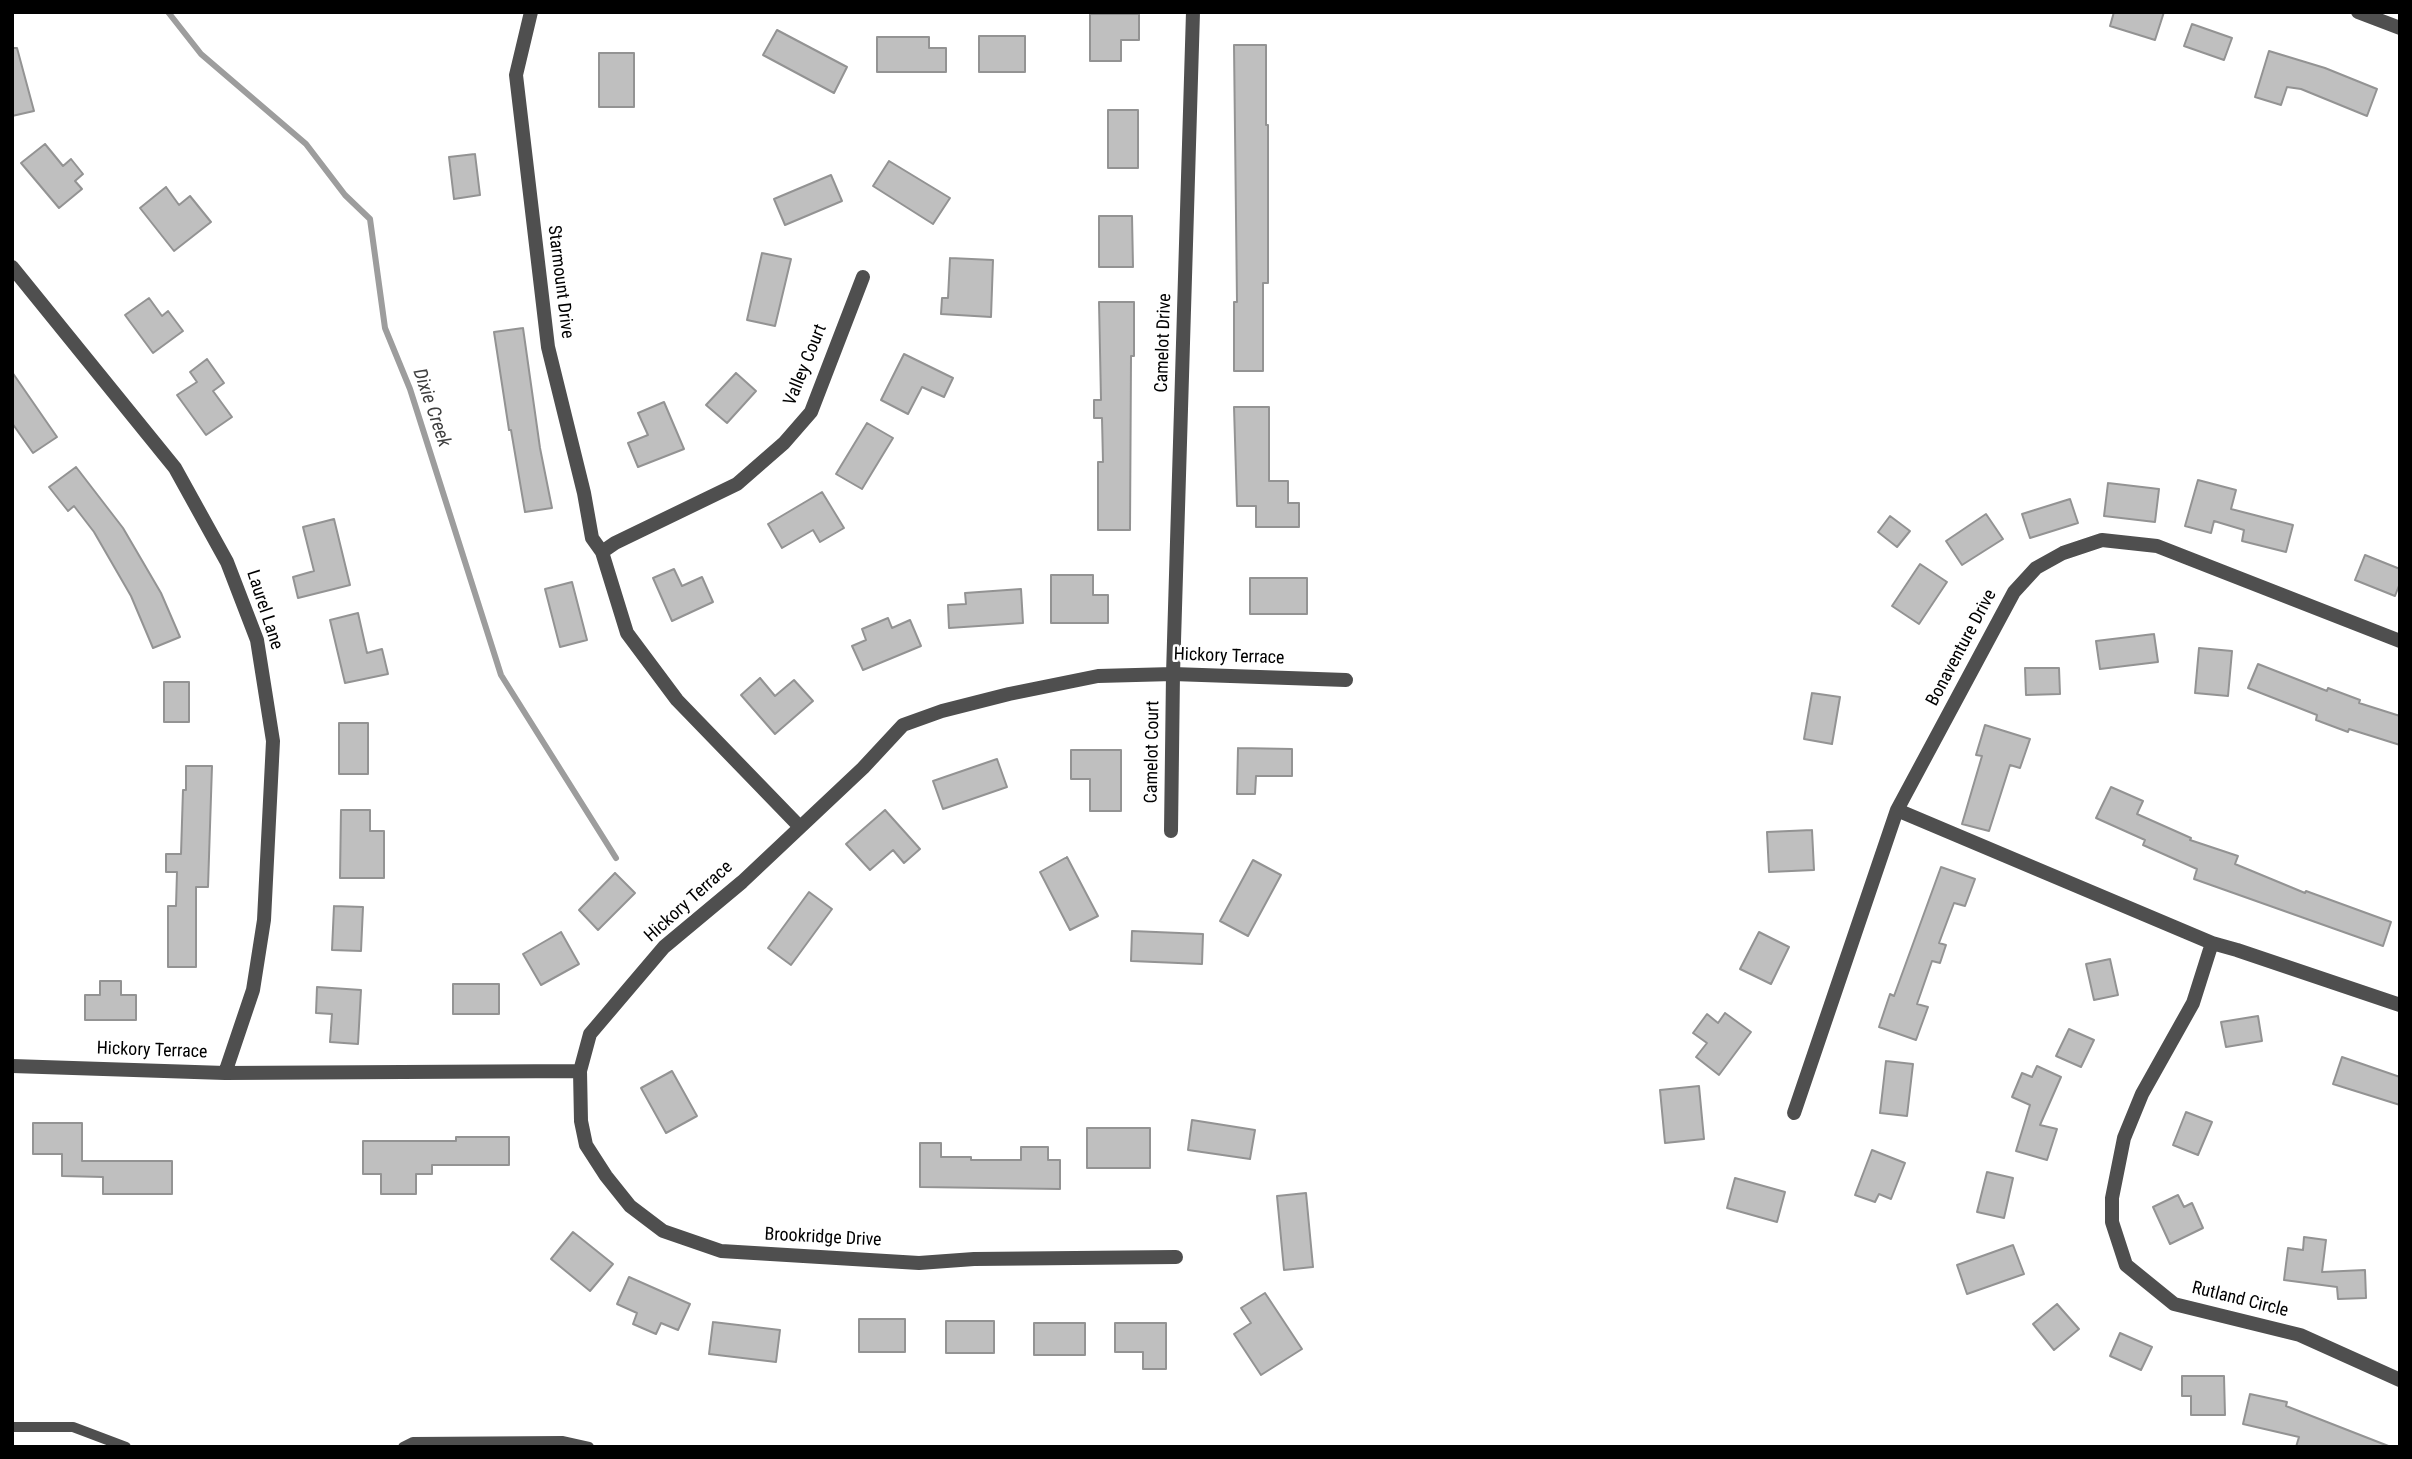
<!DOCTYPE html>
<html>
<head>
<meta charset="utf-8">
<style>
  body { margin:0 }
  #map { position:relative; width:2412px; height:1459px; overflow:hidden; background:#fff; font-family:"Roboto Condensed",sans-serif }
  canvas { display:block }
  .frame { position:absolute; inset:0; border:14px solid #000; pointer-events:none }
</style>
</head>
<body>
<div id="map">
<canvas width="2412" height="1459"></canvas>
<div class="frame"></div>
</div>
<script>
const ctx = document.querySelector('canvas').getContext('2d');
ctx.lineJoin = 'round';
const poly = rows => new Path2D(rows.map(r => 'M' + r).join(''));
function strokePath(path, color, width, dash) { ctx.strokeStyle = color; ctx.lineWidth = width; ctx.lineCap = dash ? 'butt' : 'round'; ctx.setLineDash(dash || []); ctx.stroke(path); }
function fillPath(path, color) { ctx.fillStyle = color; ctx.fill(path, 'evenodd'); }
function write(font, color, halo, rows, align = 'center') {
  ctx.font = font + ' "Roboto Condensed",sans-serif'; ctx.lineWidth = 5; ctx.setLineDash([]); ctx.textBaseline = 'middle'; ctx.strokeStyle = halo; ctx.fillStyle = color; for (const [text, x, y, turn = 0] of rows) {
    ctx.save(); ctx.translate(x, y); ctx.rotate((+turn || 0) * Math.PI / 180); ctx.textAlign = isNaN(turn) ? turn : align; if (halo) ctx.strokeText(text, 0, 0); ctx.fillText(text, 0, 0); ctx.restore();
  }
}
strokePath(poly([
  [168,12,201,54,306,144,345,195,370,219,385,328,410,389,501,675,616,858]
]), '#9d9d9d', 6);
const building = poly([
  [2114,12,2164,12,2155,40,2110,26,2114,12],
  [1090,14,1139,14,1139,40,1121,40,1121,61,1090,61,1090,14],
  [2192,24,2232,38,2224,60,2184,46,2192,24],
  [777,30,847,67,834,93,763,55,777,30],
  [979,36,1025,36,1025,72,979,72,979,36],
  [877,37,929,37,929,48,946,48,946,72,877,72,877,37],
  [1234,45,1266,45,1266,125,1268,125,1268,283,1263,283,1263,371,1234,371,1234,302,1237,302,1234,45],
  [12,48,17,48,34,111,12,116,12,48],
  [2269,51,2325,68,2377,89,2367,116,2301,89,2287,87,2281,105,2255,97,2269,51],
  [599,53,634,53,634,107,599,107,599,53],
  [1108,110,1138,110,1138,168,1108,168,1108,110],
  [45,144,63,166,71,159,83,174,75,181,82,189,59,208,21,163,45,144],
  [475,154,480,195,454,199,449,157,475,154],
  [889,161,950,198,933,224,873,186,889,161],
  [831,175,842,201,785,225,774,199,831,175],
  [166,187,179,205,190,196,211,222,174,251,140,208,166,187],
  [1099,216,1132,216,1133,267,1099,267,1099,216],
  [762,253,791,259,775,326,747,320,762,253],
  [950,258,993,260,991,317,941,314,942,298,948,298,950,258],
  [149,298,162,316,168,311,183,331,153,353,125,315,149,298],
  [1099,302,1134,302,1134,356,1131,356,1130,530,1098,530,1098,462,1103,462,1102,418,1094,418,1094,400,1101,400,1099,302],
  [523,328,540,448,552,508,525,512,511,430,509,430,494,332,523,328],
  [904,354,953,378,944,397,922,387,908,414,881,400,904,354],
  [207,359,224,383,213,391,232,417,206,435,177,395,197,382,190,372,207,359],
  [12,372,57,437,33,453,12,423,12,372],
  [736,373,756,391,727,423,706,405,736,373],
  [664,402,684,449,638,467,628,443,648,435,638,413,664,402],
  [1234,407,1269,407,1269,481,1288,481,1288,503,1299,503,1299,527,1256,527,1256,506,1237,506,1234,407],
  [867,423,893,438,862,489,836,474,867,423],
  [76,467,123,528,161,593,180,637,153,648,131,596,94,532,74,506,68,511,49,487,76,467],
  [2198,480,2236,490,2231,509,2293,525,2286,552,2242,541,2244,530,2214,521,2211,533,2185,526,2198,480],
  [2108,483,2159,489,2155,522,2104,516,2108,483],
  [822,492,844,528,820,542,813,530,782,548,768,524,822,492],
  [2070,499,2078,523,2030,538,2022,514,2070,499],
  [1986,514,2003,539,1962,565,1946,541,1986,514],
  [1890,516,1910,531,1897,547,1878,532,1890,516],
  [334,519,350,585,298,598,293,577,314,571,303,527,334,519],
  [2365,555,2400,569,2400,583,2395,596,2355,580,2365,555],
  [1920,564,1947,582,1919,624,1892,606,1920,564],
  [674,569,682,586,702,577,713,602,672,621,653,578,674,569],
  [1051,575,1093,575,1093,595,1108,595,1108,623,1051,623,1051,575],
  [1250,578,1307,578,1307,614,1250,614,1250,578],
  [572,582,587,640,560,647,545,589,572,582],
  [1021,589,1023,623,949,628,948,605,966,604,965,593,1021,589],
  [358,613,367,653,382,649,388,674,345,683,330,620,358,613],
  [888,618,892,628,910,620,921,646,863,670,852,646,866,640,862,629,888,618],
  [2154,634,2158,662,2100,669,2096,641,2154,634],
  [2199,648,2232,651,2228,696,2195,693,2199,648],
  [2258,664,2327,691,2328,688,2360,700,2359,703,2400,716,2400,745,2349,729,2348,732,2316,720,2317,715,2248,688,2258,664],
  [2025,668,2059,668,2060,694,2026,695,2025,668],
  [760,678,775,696,794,680,813,701,775,734,741,695,760,678],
  [164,682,189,682,189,722,164,722,164,682],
  [1812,693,1840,697,1832,744,1804,739,1812,693],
  [339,723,368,723,368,774,339,774,339,723],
  [1985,725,2030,739,2020,768,2010,765,1989,831,1962,824,1982,756,1976,755,1985,725],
  [1238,748,1292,749,1292,776,1256,776,1255,794,1237,794,1238,748],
  [1071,750,1121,750,1121,811,1090,811,1090,779,1071,779,1071,750],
  [997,759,1007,787,943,809,933,781,997,759],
  [186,766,212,766,208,887,196,887,196,967,168,967,168,906,176,906,177,872,166,872,166,854,181,854,183,790,186,790,186,766],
  [2111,787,2143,801,2137,814,2191,838,2190,840,2238,856,2235,864,2305,893,2306,891,2391,922,2383,946,2194,879,2197,869,2143,845,2145,840,2096,818,2111,787],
  [341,810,370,810,370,831,384,831,384,878,340,878,341,810],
  [885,810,920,849,904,863,893,850,870,870,846,844,885,810],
  [1812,830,1814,870,1769,872,1767,832,1812,830],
  [1067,857,1098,916,1070,930,1040,872,1067,857],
  [1253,860,1281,875,1248,936,1220,921,1253,860],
  [1941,867,1975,879,1965,906,1954,903,1939,943,1946,945,1940,963,1932,961,1917,1004,1928,1007,1916,1040,1879,1027,1890,994,1894,996,1941,867],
  [615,873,635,893,598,930,579,910,615,873],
  [809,892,832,909,791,965,768,948,809,892],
  [334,906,363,907,361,951,332,950,334,906],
  [1132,931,1203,934,1202,964,1131,961,1132,931],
  [561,932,579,964,541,985,523,954,561,932],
  [1759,932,1789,947,1771,984,1740,969,1759,932],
  [2110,959,2118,995,2094,1000,2086,964,2110,959],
  [100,981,121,981,121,995,136,995,136,1020,85,1020,85,995,100,995,100,981],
  [453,984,499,984,499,1014,453,1014,453,984],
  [317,987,361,990,358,1044,330,1042,332,1014,316,1013,317,987],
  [1725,1013,1751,1032,1719,1075,1696,1057,1707,1043,1693,1033,1707,1014,1718,1023,1725,1013],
  [2258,1016,2262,1041,2226,1047,2221,1022,2258,1016],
  [2069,1029,2094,1040,2081,1067,2056,1056,2069,1029],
  [2342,1057,2400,1077,2400,1105,2333,1084,2342,1057],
  [1886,1061,1913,1064,1907,1116,1880,1113,1886,1061],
  [2037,1066,2061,1077,2040,1125,2057,1129,2047,1160,2016,1151,2030,1105,2012,1097,2022,1073,2032,1077,2037,1066],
  [672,1071,697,1116,666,1133,641,1088,672,1071],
  [1699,1086,1704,1139,1665,1143,1660,1090,1699,1086],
  [2186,1112,2212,1122,2198,1155,2173,1145,2186,1112],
  [1192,1120,1255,1130,1250,1159,1188,1150,1192,1120],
  [33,1123,82,1123,82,1161,172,1161,172,1194,103,1194,103,1177,62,1176,62,1154,33,1154,33,1123],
  [1087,1128,1150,1128,1150,1168,1087,1168,1087,1128],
  [456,1137,509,1137,509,1165,432,1165,432,1174,416,1174,416,1194,381,1194,381,1174,363,1174,363,1141,456,1141,456,1137],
  [920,1143,941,1143,941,1157,971,1157,971,1160,1021,1160,1021,1147,1048,1147,1048,1160,1060,1160,1060,1189,920,1187,920,1143],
  [1872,1150,1905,1163,1891,1199,1879,1194,1875,1202,1855,1195,1872,1150],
  [1987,1172,2013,1178,2004,1218,1977,1212,1987,1172],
  [1735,1178,1785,1192,1777,1222,1727,1208,1735,1178],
  [1306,1193,1313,1267,1284,1270,1277,1196,1306,1193],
  [2178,1195,2184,1207,2192,1203,2203,1228,2170,1244,2153,1207,2178,1195],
  [573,1232,613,1264,590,1291,551,1259,573,1232],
  [2304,1237,2326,1240,2322,1272,2365,1270,2366,1298,2338,1299,2337,1287,2284,1280,2288,1248,2303,1250,2304,1237],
  [2013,1245,2024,1274,1967,1294,1957,1265,2013,1245],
  [629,1277,690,1304,678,1330,661,1323,656,1334,633,1324,637,1313,617,1304,629,1277],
  [1265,1293,1302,1349,1261,1375,1234,1334,1251,1323,1241,1308,1265,1293],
  [2057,1304,2079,1329,2054,1350,2033,1324,2057,1304],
  [859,1319,905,1319,905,1352,859,1352,859,1319],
  [946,1321,994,1321,994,1353,946,1353,946,1321],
  [713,1322,780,1330,776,1362,709,1354,713,1322],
  [1034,1323,1085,1323,1085,1355,1034,1355,1034,1323],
  [1115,1323,1166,1323,1166,1369,1143,1369,1143,1352,1115,1352,1115,1323],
  [2120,1333,2152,1347,2141,1370,2110,1356,2120,1333],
  [2182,1376,2224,1376,2225,1415,2191,1415,2191,1396,2182,1396,2182,1376],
  [2250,1394,2287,1402,2286,1406,2391,1447,2296,1447,2299,1437,2243,1424,2250,1394]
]);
fillPath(building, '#bfbfbf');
strokePath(building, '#939393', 2);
strokePath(poly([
  [12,1427,73,1427,126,1447],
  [403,1447,413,1442,562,1441,589,1447]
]), '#4f4f4f', 10);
strokePath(poly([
  [531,12,516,75,548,347,584,493,592,538,602,552,615,543,737,484,784,443,811,412,863,277],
  [2358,12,2400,28],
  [12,267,175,468,227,562,257,640,273,741,264,920,253,990,225,1073],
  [602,552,627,633,677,700,800,827],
  [1897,810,2212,943,2237,950,2400,1005],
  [1171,831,1173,674,1193,12],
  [2212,943,2193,1003,2142,1094,2124,1138,2112,1198,2112,1222,2126,1265,2174,1304,2300,1335,2400,1380],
  [12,1066,225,1073,580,1071],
  [1794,1113,1897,810,2014,592,2036,568,2063,553,2102,540,2157,546,2400,641],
  [1176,1257,974,1259,919,1263,721,1251,663,1231,630,1206,606,1176,586,1145,581,1121,580,1071,590,1034,664,947,742,882,863,768,903,725,942,711,1009,694,1098,676,1173,674,1346,680]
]), '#4f4f4f', 14);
write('18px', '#000', '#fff', [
  ["Starmount Drive",560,282,83],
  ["Camelot Drive",1164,343,-88],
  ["Valley Court",806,365,-68],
  ["Laurel Lane",264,610,72],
  ["Bonaventure Drive",1962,648,-62],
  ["Hickory Terrace",1229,657,2],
  ["Camelot Court",1153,752,-89],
  ["Hickory Terrace",689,902,-42],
  ["Hickory Terrace",152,1051,2],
  ["Brookridge Drive",823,1238,3],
  ["Rutland Circle",2240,1300,14]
]);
write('italic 19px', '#3e3e3e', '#fff', [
  ["Dixie Creek",431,408,71]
]);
</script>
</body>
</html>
